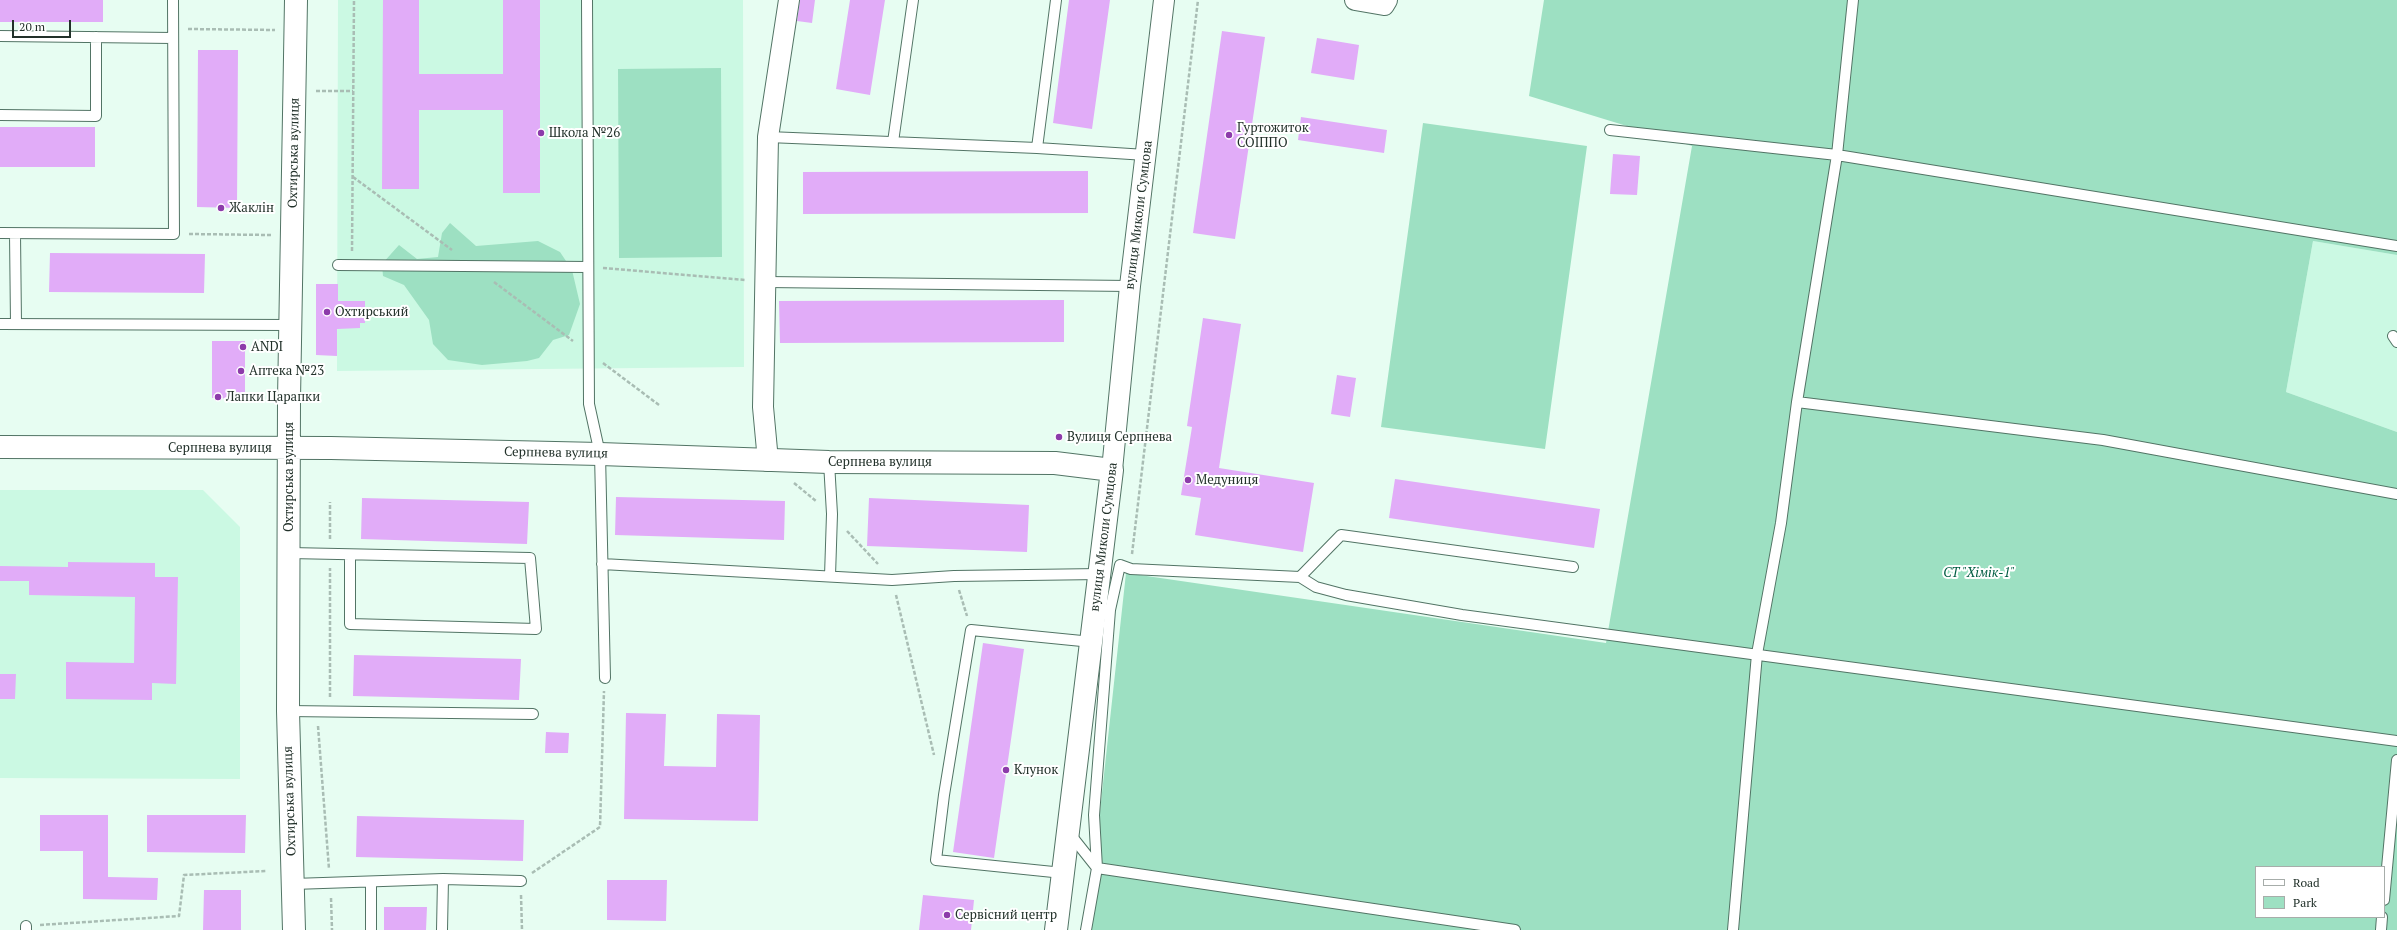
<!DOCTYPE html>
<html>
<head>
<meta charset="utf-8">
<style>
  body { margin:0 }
  #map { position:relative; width:2397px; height:930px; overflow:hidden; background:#e7fdf2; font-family:"PT Serif",serif }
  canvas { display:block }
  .legend { position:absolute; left:2255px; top:866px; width:130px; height:52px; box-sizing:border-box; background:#fff; border:1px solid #a7adaa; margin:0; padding:5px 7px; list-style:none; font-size:12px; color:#22312a }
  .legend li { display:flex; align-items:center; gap:8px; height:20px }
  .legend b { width:20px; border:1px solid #a7adaa }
  .scale { position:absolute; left:12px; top:20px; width:59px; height:18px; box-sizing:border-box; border:2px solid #22312a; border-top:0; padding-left:5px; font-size:12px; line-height:14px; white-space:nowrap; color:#22312a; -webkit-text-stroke:3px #fff; paint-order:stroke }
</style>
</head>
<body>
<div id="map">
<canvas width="2397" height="930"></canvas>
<ul class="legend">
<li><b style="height:5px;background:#fff"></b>Road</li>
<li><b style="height:11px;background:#9de0c2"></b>Park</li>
</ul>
<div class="scale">20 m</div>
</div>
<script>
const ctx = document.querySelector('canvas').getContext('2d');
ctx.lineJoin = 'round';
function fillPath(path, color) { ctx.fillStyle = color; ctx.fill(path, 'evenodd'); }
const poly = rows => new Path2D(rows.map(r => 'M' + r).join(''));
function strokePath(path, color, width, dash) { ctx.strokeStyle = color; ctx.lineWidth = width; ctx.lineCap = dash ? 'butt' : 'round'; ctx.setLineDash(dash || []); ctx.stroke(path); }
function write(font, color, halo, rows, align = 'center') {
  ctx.font = font + ' "PT Serif",serif'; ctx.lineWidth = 4; ctx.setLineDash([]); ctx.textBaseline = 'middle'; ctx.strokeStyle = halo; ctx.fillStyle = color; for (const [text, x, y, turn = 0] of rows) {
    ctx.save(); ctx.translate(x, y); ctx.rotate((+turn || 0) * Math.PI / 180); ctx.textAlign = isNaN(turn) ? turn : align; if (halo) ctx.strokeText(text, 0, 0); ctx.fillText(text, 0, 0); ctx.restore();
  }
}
fillPath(poly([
  [338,0,743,0,744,367,337,371],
  [2313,241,2397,255,2397,432,2286,392],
  [0,490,203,490,240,527,240,779,0,778]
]), '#cbf9e3');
fillPath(poly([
  [1544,0,2397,0,2397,255,2313,241,2286,392,2397,432,2397,930,1087,930,1126,573,1606,643,1692,146,1529,96],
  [2256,867,2384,867,2384,917,2256,917],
  [721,68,722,257,619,258,618,69],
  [1423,123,1587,146,1545,449,1381,427],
  [450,223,476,246,538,241,560,252,572,270,580,304,569,335,553,340,539,358,527,361,482,365,448,360,433,344,429,320,404,285,383,276,382,264,399,245,417,259,438,257,442,233]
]), '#9de0c2');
fillPath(poly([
  [0,0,103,0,103,22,0,22],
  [383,0,419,0,419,74,503,74,503,0,540,0,540,193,503,193,503,110,419,110,419,189,382,189],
  [800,0,815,0,812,23,797,21],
  [850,0,885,0,870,95,836,89],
  [1069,0,1110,0,1092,129,1053,123],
  [1222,31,1265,37,1235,239,1193,233],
  [1317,38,1359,45,1354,80,1311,73],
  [198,50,238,50,237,208,197,207],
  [1301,117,1387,130,1384,153,1298,140],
  [0,127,95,127,95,167,0,167],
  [1613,154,1640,156,1637,195,1610,194],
  [1088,171,1088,213,803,214,803,172],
  [50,253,205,254,204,293,49,292],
  [316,284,338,284,338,301,365,301,365,323,360,323,360,328,337,329,337,356,316,355],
  [1064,300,1064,342,780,343,779,301],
  [1203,318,1241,324,1219,468,1314,483,1303,552,1195,535,1201,498,1181,495,1192,427,1187,426],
  [212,341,245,341,245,399,212,398],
  [1337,375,1356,378,1350,417,1331,414],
  [1395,479,1600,509,1594,548,1389,518],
  [616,497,785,501,784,540,615,535],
  [362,498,529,502,527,544,361,539],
  [869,498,1029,505,1027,552,867,546],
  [68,562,155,563,155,577,178,577,176,684,152,683,152,700,66,699,66,662,134,663,135,597,29,595,29,581,0,581,0,566,68,567],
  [983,643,1024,649,994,858,953,852],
  [354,655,521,659,519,700,353,696],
  [0,674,16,674,15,699,0,699],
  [626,713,666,714,664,766,716,767,717,714,760,715,758,821,624,819],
  [546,732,569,733,568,753,545,753],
  [40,815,108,815,108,877,158,878,157,900,83,899,83,851,40,851],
  [147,815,246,815,245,853,147,852],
  [357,816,524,820,523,861,356,857],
  [607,880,667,880,666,921,607,920],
  [204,890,241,890,241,930,203,930],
  [923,895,974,900,971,930,919,930],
  [384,907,427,907,426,930,384,930]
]), '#e1acf8');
const lane = poly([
  [587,0,589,404,600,454,605,678],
  [0,36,173,38],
  [0,115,96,116,96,37],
  [1610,130,1837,155,2397,246],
  [768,137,1037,148,1146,155],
  [893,142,913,0],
  [1037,148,1056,0],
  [0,233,174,234,173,0],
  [15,234,16,324],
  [338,265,588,267],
  [766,282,1130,286],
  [0,324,290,325],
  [2393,336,2397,342],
  [1797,402,1837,155,1853,0],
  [829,462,832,514,830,576],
  [290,553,530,558,536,629,350,624,350,555],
  [602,564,892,580,954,576,1100,574],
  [1300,577,1341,535,1573,567],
  [288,711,533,714],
  [1070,834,1097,868,1086,930],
  [1063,873,936,860,944,795,971,630,1092,642],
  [293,884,443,879,521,881],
  [2384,900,2397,760],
  [26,930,26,926],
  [371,930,371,882],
  [442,930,443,879],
  [1515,930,1097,868,1094,815,1110,610,1120,565,1131,569,1300,577,1316,587,1346,595,1462,615,2397,741],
  [1733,930,1757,654,1781,523,1797,402,2103,440,2397,494],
  [2381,930,2382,917]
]);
const street = poly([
  [1355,0,1384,5,1387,0],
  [768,461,763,407,768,137,789,0],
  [1112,470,1130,286,1164,0]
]);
const secondary = poly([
  [0,447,331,448,600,454,829,462,1055,463,1112,470,1056,930],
  [294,930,288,711,289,399,296,0]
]);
strokePath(lane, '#527465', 12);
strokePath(street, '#527465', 22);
strokePath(secondary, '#527465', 24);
strokePath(poly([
  [188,29,275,30],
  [316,91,353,91],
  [353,177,452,250],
  [189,234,271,235],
  [352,251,354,0],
  [603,268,745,280],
  [494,282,573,341],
  [603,363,659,405],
  [794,483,816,501],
  [847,531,878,564],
  [330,539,330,502],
  [1132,554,1198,0],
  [959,590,967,616],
  [896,595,934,755],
  [330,697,330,568],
  [318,726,329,869],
  [532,873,600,827,604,691],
  [521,895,522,930],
  [331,898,332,930],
  [40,925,179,916,184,875,266,871]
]), '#a9bdb4', 2.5, [4, 2]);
strokePath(lane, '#fff', 10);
strokePath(street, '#fff', 20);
strokePath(secondary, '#fff', 22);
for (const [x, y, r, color] of [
  [541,133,4,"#8c3baa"],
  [1229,135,4,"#8c3baa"],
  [221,208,4,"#8c3baa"],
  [327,312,4,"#8c3baa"],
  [243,347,4,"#8c3baa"],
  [241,371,4,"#8c3baa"],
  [218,397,4,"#8c3baa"],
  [1059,437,4,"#8c3baa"],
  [1188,480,4,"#8c3baa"],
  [1006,770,4,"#8c3baa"],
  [947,915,4,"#8c3baa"]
]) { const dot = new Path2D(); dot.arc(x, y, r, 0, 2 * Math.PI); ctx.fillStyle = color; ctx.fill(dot); strokePath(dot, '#fff', 1.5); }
write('13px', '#22312a', '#fff', [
  ["Гуртожиток",1237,128],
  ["СОІППО",1237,143],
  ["Школа №26",549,133],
  ["Жаклін",229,208],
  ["Охтирський",335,312],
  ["ANDI",251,347],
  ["Аптека №23",249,371],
  ["Лапки Царапки",226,397],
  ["Вулиця Серпнева",1067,437],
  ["Медуниця",1196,480],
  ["Клунок",1014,770],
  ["Сервісний центр",955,915]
], 'left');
write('13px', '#22312a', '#fff', [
  ["Охтирська вулиця",294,153,-89],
  ["вулиця Миколи Сумцова",1139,215,-83],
  ["Серпнева вулиця",220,448],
  ["Серпнева вулиця",556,453,1],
  ["Серпнева вулиця",880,462],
  ["Охтирська вулиця",289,477,-90],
  ["вулиця Миколи Сумцова",1104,537,-83],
  ["Охтирська вулиця",290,801,-92]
]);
write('italic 13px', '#015d42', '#fff', [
  ["СТ \"Хімік-1\"",1979,573]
]);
</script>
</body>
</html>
